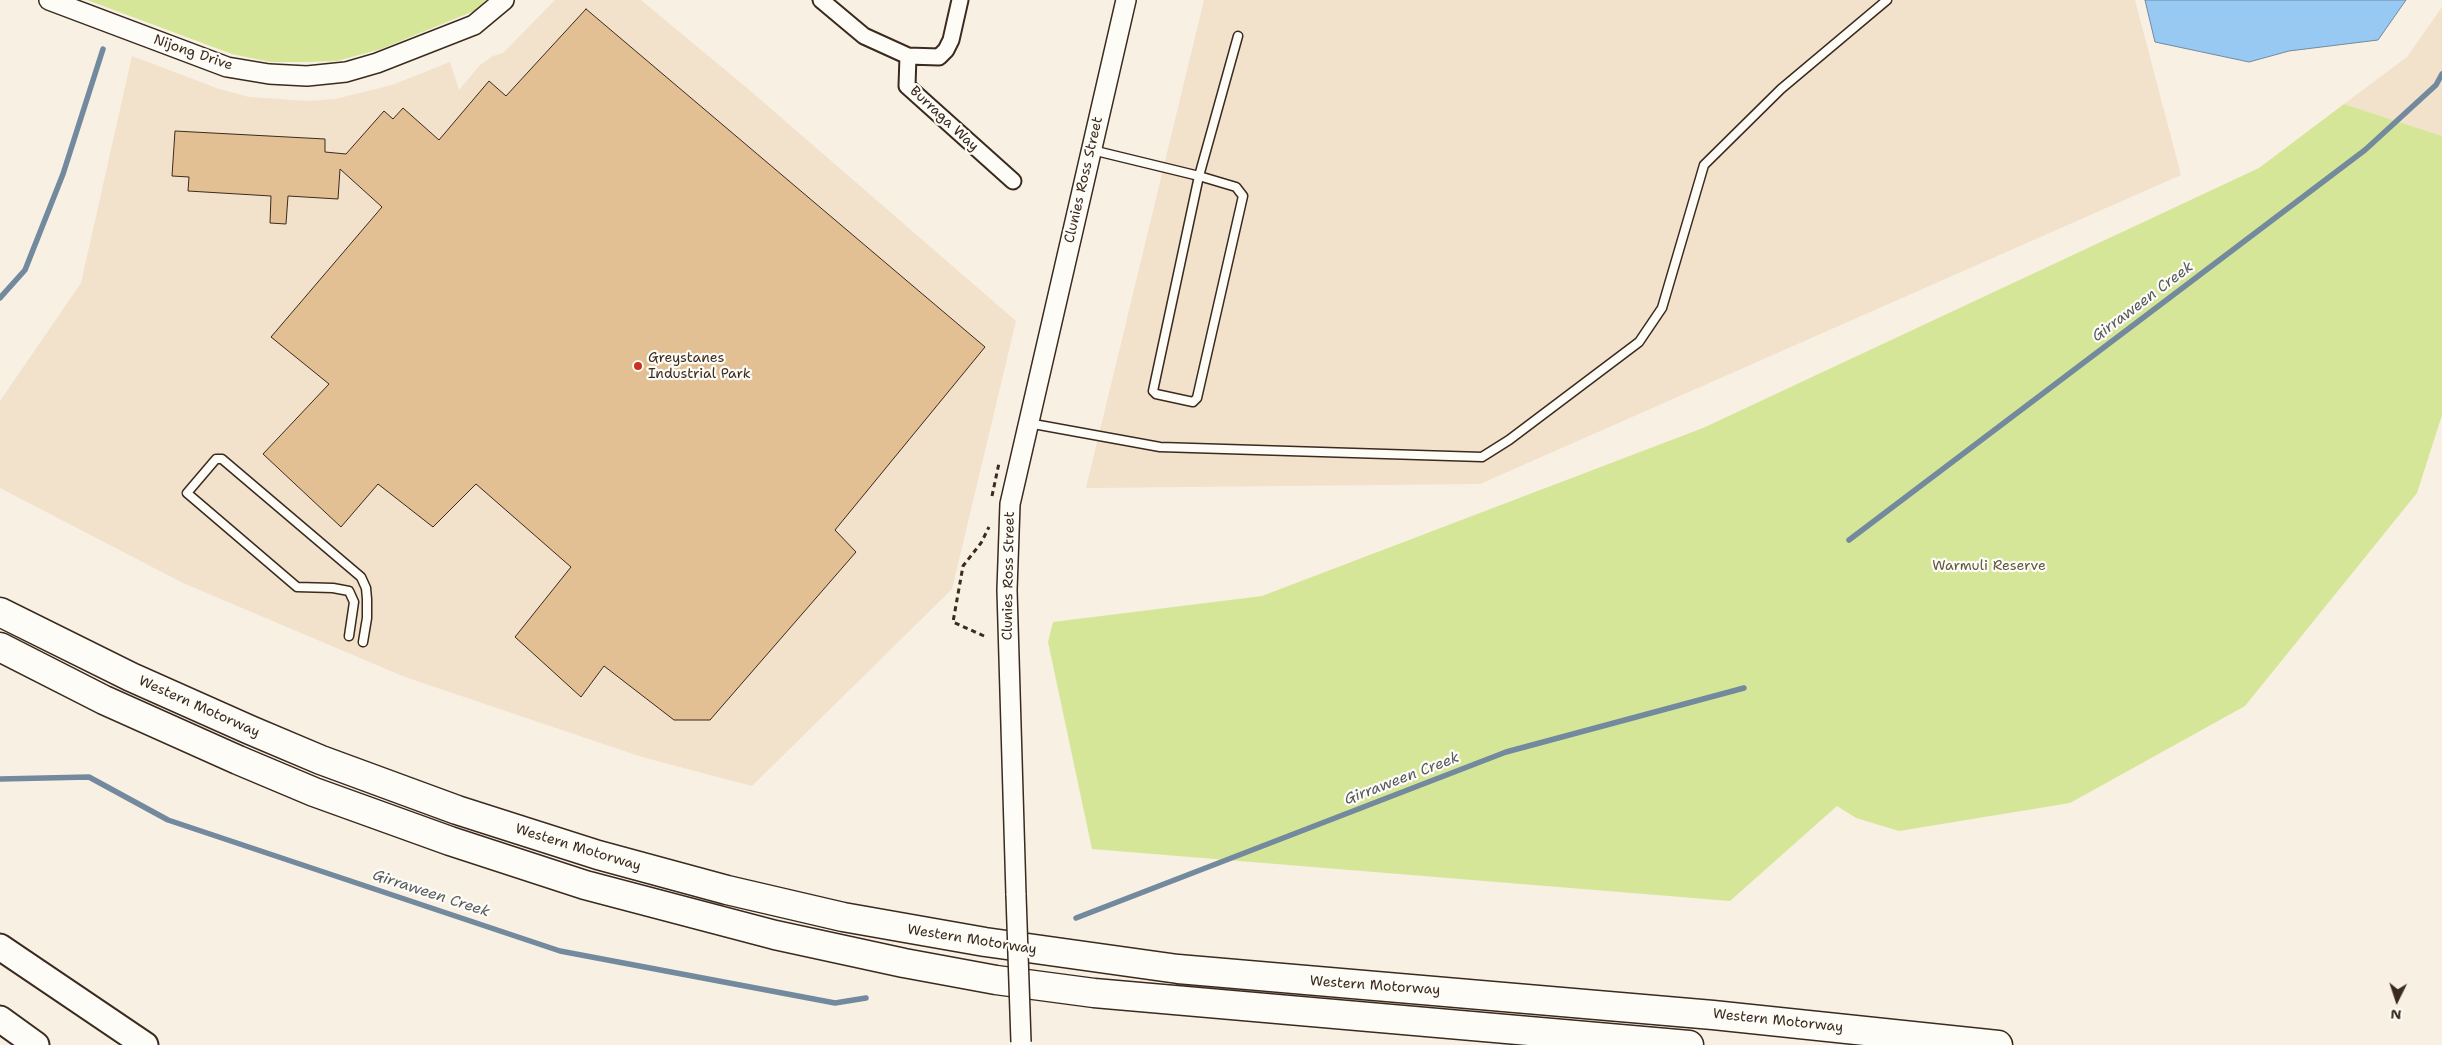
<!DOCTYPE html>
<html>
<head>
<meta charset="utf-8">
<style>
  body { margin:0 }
  #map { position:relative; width:2442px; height:1045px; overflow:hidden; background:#f8f0e3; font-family:"Shantell Sans",sans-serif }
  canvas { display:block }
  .north { position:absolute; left:2372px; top:975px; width:50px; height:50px; -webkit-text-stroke:4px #fdfcf7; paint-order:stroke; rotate:184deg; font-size:14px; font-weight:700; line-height:20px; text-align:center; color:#3b2a1e }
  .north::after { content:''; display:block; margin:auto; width:18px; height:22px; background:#3b2a1e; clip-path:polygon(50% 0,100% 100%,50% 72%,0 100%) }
</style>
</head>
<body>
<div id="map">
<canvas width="2442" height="1045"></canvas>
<div class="north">N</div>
</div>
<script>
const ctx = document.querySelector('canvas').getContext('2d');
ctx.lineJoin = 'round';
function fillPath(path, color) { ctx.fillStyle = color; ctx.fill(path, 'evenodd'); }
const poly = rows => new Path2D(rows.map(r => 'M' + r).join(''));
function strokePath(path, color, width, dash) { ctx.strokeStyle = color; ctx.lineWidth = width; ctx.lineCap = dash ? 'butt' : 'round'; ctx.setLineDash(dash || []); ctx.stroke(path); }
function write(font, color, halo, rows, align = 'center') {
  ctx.font = font + ' "Shantell Sans",sans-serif'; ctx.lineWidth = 4.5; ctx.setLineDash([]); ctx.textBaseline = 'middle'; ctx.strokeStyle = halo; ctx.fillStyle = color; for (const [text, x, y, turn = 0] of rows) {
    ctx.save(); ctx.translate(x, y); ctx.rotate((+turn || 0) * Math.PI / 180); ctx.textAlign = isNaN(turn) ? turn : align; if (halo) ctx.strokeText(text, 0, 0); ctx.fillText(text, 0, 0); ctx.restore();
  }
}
fillPath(poly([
  [555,0,641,0,747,88,1016,321,952,589,752,786,642,757,405,677,183,583,0,488,0,401,81,283,132,56,219,89,249,97,308,101,335,99,392,85,450,62,459,90,480,65,493,56,503,53],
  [1204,0,2135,0,2181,175,1480,484,1086,488],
  [2442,7,2442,136,2344,104,2407,57]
]), '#f2e1cb');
fillPath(poly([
  [87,0,486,0,474,11,381,49,337,61,303,62,270,62,232,54],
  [2344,104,2442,136,2442,415,2417,493,2245,706,2070,803,1899,831,1856,818,1837,806,1730,901,1092,849,1048,642,1053,622,1262,596,1703,428,2259,168]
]), '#d6e699');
const water = poly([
  [2145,0,2406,0,2378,40,2289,51,2249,62,2155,42,2145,0]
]);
fillPath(water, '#97c9f3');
strokePath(water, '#72899e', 1);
strokePath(poly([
  [0,298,25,270,63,174,103,49],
  [1849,540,2365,150,2436,85,2442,74],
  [0,779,89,777,168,820,560,951,835,1003,866,998],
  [1076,918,1506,752,1744,688]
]), '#72899e', 5.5);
const building = poly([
  [586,9,985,347,835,530,856,552,710,720,674,720,604,666,581,697,515,637,571,567,476,484,433,527,378,484,341,527,263,454,329,384,271,337,382,207,340,169,338,199,288,196,286,224,270,223,271,196,188,191,189,177,172,176,175,131,325,139,325,152,346,154,384,111,393,119,403,108,439,140,489,81,506,96,586,9]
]);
fillPath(building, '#e3bf94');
strokePath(building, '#3b2a1e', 1);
const service = poly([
  [1092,150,1199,176,1236,187,1243,196,1197,398,1193,402,1156,394,1153,391,1199,176,1238,36],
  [1028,423,1160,447,1482,457,1509,440,1639,342,1662,308,1704,165,1781,89,1887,0],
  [349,636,354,602,349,591,333,588,297,587,187,493,216,459,222,459,361,577,366,588,367,599,367,618,363,642]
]);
const minor = poly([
  [821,0,864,36,908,56,907,86,1013,181],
  [908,56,939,57,946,50,951,40,960,0]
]);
const tertiary = poly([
  [49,0,227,67,269,74,307,76,346,72,377,63,474,25,504,0],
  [1016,895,1007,590,1010,504,1126,0]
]);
const trunk = poly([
  [0,947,145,1045],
  [0,1019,36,1045]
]);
const motorway = poly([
  [0,612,131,677,250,730,321,760,457,810,598,855,727,890,843,917,985,942,1178,969,1713,1015,1998,1045],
  [0,647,104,700,238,760,314,792,450,841,585,885,775,935,904,963,996,980,1094,993,1689,1045]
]);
strokePath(service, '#3b2a1e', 11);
strokePath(minor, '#3b2a1e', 19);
strokePath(tertiary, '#3b2a1e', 22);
strokePath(trunk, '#3b2a1e', 29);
strokePath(motorway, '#3b2a1e', 31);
strokePath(poly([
  [992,496,999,463],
  [984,636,953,622,963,566,981,543,989,527]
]), '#3b2a1e', 3, [5, 4]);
strokePath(service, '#fdfcf7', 8);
strokePath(minor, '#fdfcf7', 15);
strokePath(tertiary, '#fdfcf7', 19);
strokePath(trunk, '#fdfcf7', 25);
strokePath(motorway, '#fdfcf7', 28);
const tertiaryBridge = poly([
  [1016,895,1021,1042]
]);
strokePath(tertiaryBridge, '#3b2a1e', 22, []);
strokePath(tertiaryBridge, '#fdfcf7', 19);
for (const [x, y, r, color] of [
  [638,366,5,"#c8321e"]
]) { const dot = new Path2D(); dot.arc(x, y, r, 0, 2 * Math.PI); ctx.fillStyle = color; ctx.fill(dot); strokePath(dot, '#fdfcf7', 2); }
write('14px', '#3b2a1e', '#fdfcf7', [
  ["Nijong Drive",193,53,19],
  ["Burraga Way",944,119,43],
  ["Clunies Ross Street",1084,180,-77],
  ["Clunies Ross Street",1009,576,-89],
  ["Western Motorway",199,707,24],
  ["Western Motorway",578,848,17],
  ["Western Motorway",972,940,9],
  ["Western Motorway",1375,986,4],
  ["Western Motorway",1778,1021,6]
]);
write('14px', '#3b2a1e', '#fdfcf7', [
  ["Greystanes",648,358],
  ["Industrial Park",648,374]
], 'left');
write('14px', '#62593d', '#fdfcf7', [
  ["Warmuli Reserve",1989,566]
]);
write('italic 15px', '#575a5e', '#fdfcf7', [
  ["Girraween Creek",2143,302,-37],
  ["Girraween Creek",1402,779,-21],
  ["Girraween Creek",431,894,18]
]);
</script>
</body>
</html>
